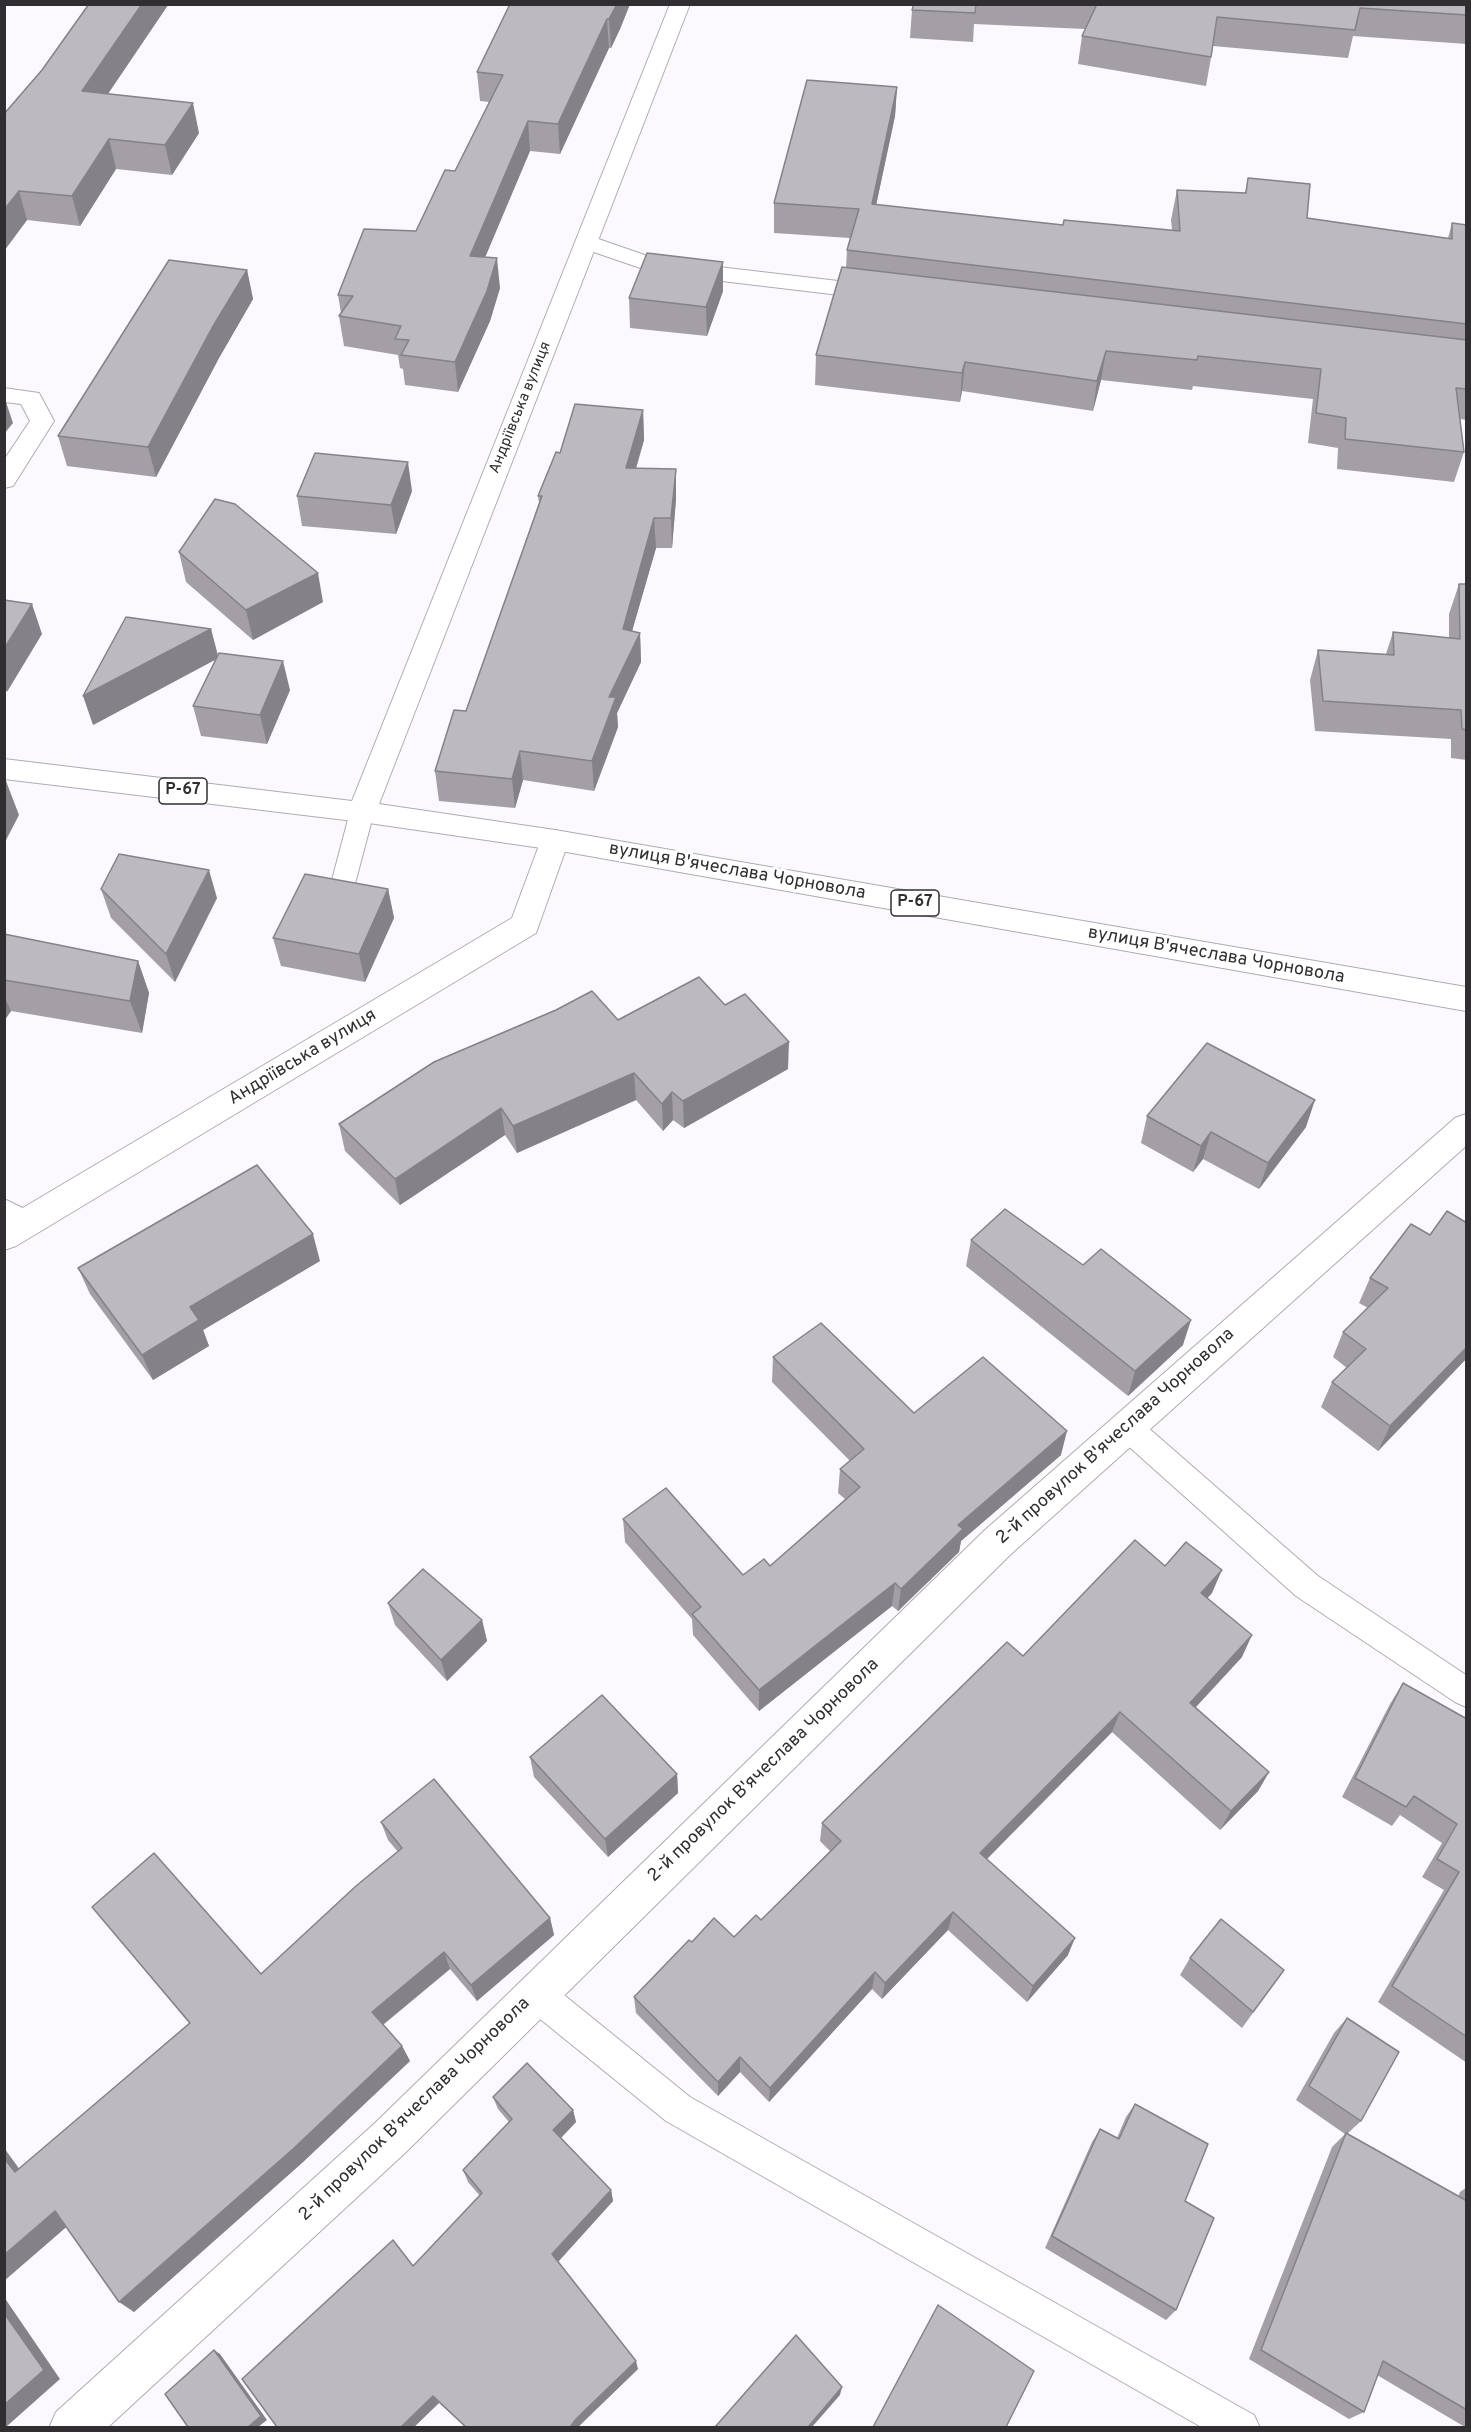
<!DOCTYPE html>
<html>
<head>
<meta charset="utf-8">
<style>
  body { margin:0 }
  #map { position:relative; width:1471px; height:2432px; overflow:hidden; background:#fcf9fe; font-family:Overpass,sans-serif }
  canvas { display:block }
  .frame { position:absolute; inset:0; border:6px solid #302e31; pointer-events:none }
</style>
</head>
<body>
<div id="map">
<canvas width="1471" height="2432"></canvas>
<div class="frame"></div>
</div>
<script>
const ctx = document.querySelector('canvas').getContext('2d');
ctx.lineJoin = 'round';
const poly = rows => new Path2D(rows.map(r => 'M' + r).join(''));
function strokePath(path, color, width, dash) { ctx.strokeStyle = color; ctx.lineWidth = width; ctx.lineCap = dash ? 'butt' : 'round'; ctx.setLineDash(dash || []); ctx.stroke(path); }
function fillPath(path, color) { ctx.fillStyle = color; ctx.fill(path, 'evenodd'); }
function write(font, color, halo, rows, align = 'center') {
  ctx.font = font + ' Overpass,sans-serif'; ctx.lineWidth = 6; ctx.setLineDash([]); ctx.textBaseline = 'middle'; ctx.strokeStyle = halo; ctx.fillStyle = color; for (const [text, x, y, turn = 0] of rows) {
    ctx.save(); ctx.translate(x, y); ctx.rotate((+turn || 0) * Math.PI / 180); ctx.textAlign = isNaN(turn) ? turn : align; if (halo) ctx.strokeText(text, 0, 0); ctx.fillText(text, 0, 0); ctx.restore();
  }
}
const lane = poly([
  [362,804,370,806,374,812,352,895,349,901,340,904,331,901,328,895,350,812,354,806,362,804],
  [4,1199,37,1215,41,1223,37,1231,27,1234,4,1223,4,1199],
  [1127,1414,1137,1418,1318,1576,1466,1675,1466,1707,1455,1702,1296,1596,1117,1436,1113,1427,1117,1418,1127,1414],
  [536,1977,548,1982,690,2097,1254,2415,1260,2428,1203,2428,666,2121,524,2006,519,1994,524,1982,536,1977]
]);
const street = poly([
  [587,235,659,260,881,286,889,288,893,293,889,298,881,300,655,273,579,247,576,242,579,237,587,235],
  [4,388,39,393,54,421,13,486,4,488,4,460,30,421,21,404,4,402,4,388],
  [555,830,565,833,569,840,536,933,16,1246,4,1250,4,1219,512,918,541,840,545,833,555,830],
  [1466,1114,1466,1146,1011,1554,405,2153,107,2428,49,2428,56,2412,375,2123,985,1530,1455,1118,1466,1114]
]);
const primary = poly([
  [670,4,690,4,379,804,555,830,1466,987,1466,1011,555,850,362,822,4,779,4,759,352,801,670,4]
]);
strokePath(lane, '#afabb2', 2);
strokePath(street, '#afabb2', 2);
strokePath(primary, '#afabb2', 2);
fillPath(lane, '#fff');
fillPath(street, '#fff');
fillPath(primary, '#fff');
fillPath(poly([
  [510,4,630,4,620,29,611,48,609,48,560,154,530,151,485,257,500,288,490,321,458,392,405,385,403,369,400,368,398,355,344,346,339,316,341,313,338,295,416,231,455,171,489,102,480,101,477,72],
  [914,4,1467,4,1467,44,1353,36,1348,58,1213,46,1206,86,1078,64,1082,36,1085,29,974,24,973,42,910,38,912,10],
  [168,5,108,94,199,133,172,175,116,169,80,226,27,220,4,251,4,114],
  [897,87,895,116,876,205,1063,225,1172,230,1171,220,1177,190,1245,193,1248,178,1307,218,1448,238,1452,223,1467,225,1467,420,1460,419,1464,452,1454,482,1337,469,1338,448,1308,443,1313,399,1193,386,1192,390,1101,380,1093,411,962,391,960,402,815,385,816,355,846,268,847,250,850,238,774,233,774,203],
  [247,270,253,299,219,358,156,477,67,466,58,436],
  [723,291,707,336,630,328,629,298],
  [643,410,644,440,636,469,676,499,672,548,656,548,632,631,640,633,641,662,617,713,618,727,594,791,523,780,515,808,439,801,435,771,466,711,539,503,538,496,560,453],
  [412,491,396,534,302,526,297,496],
  [179,552,323,602,253,640,186,582],
  [1459,584,1467,584,1467,760,1451,758,1451,739,1315,731,1310,680,1318,650,1386,654,1393,632,1449,638,1449,614],
  [211,629,218,655,290,690,267,744,201,736,193,706,215,660,93,725],
  [101,889,217,898,175,982,111,918],
  [388,889,394,918,365,982,281,966,273,938],
  [4,934,138,961,149,993,142,1033,11,1011,4,1021],
  [725,1005,788,1069,684,1128,673,1120,663,1131,636,1100,517,1153,505,1135,400,1205,345,1151,339,1124,618,1020],
  [1147,1116,1306,1127,1259,1189,1203,1159,1193,1172,1141,1143],
  [1467,1223,1467,1358,1378,1451,1321,1407,1332,1382,1347,1368,1333,1357,1343,1332,1368,1308,1359,1303,1370,1278,1430,1235],
  [971,1240,1183,1345,1128,1396,966,1266],
  [320,1261,203,1330,209,1346,153,1380,90,1294,78,1268],
  [773,1357,914,1413,1061,1455,961,1541,959,1552,898,1611,892,1606,759,1711,693,1635,692,1619,625,1542,623,1519,743,1575,770,1566,845,1499,838,1493,840,1469,850,1461,772,1382],
  [1165,1566,1212,1593,1207,1598,1242,1657,1196,1707,1269,1772,1258,1791,1220,1830,1112,1732,987,1859,1068,1955,1027,2002,948,1930,882,1999,872,1989,769,2102,740,2072,718,2096,636,2013,634,1997,692,1942,734,1937,761,1920,830,1851,820,1841,822,1823,1023,1656],
  [388,1603,482,1620,487,1641,447,1681,395,1625],
  [1403,1683,1467,1719,1467,2063,1378,2002,1444,1890,1422,1877,1442,1843,1400,1815,1392,1826,1342,1797,1390,1704],
  [530,1757,677,1774,678,1793,608,1857,534,1777],
  [381,1822,550,1918,554,1935,477,2001,450,1969,383,2025,402,2046,410,2061,303,2162,134,2312,66,2227,5,2280,4,2279,4,2148,19,2169,189,2023,92,1907,261,1974,398,1852,388,1840],
  [1190,1958,1284,1970,1242,2028,1180,1975],
  [1347,2018,1361,2121,1347,2134,1458,2197,1460,2192,1467,2187,1467,2427,1465,2427,1377,2375,1364,2412,1349,2419,1249,2359,1332,2147,1345,2134,1296,2100,1334,2033],
  [493,2097,573,2110,576,2122,561,2138,611,2190,613,2201,558,2262,638,2369,578,2427,465,2427,439,2403,414,2427,413,2266,480,2196,468,2182,463,2170,509,2122,498,2109],
  [1135,2104,1185,2201,1176,2310,1166,2320,1045,2248,1092,2142,1100,2129,1117,2138,1126,2117]
]), '#a39fa5');
fillPath(poly([
  [142,4,168,5,90,120,82,91],
  [617,4,630,4,620,29,611,48,609,19],
  [607,19,609,48,560,154,558,124],
  [897,87,895,116,870,234,872,204],
  [193,103,199,133,172,175,165,145],
  [528,121,530,151,473,286,470,256],
  [109,139,116,169,80,226,72,196],
  [19,191,27,220,4,251,4,210],
  [497,258,500,288,490,321,458,392,455,362],
  [723,262,723,291,707,336,706,307],
  [247,270,253,299,219,358,156,477,148,447,212,328],
  [1106,351,1101,380,1093,411,1097,381],
  [965,362,962,391,960,402,962,373],
  [4,396,13,423,4,434],
  [643,410,644,440,627,498,626,468],
  [408,462,412,491,396,534,391,505],
  [676,469,676,499,672,548,671,518],
  [654,518,656,548,624,659,623,629],
  [318,573,323,602,253,640,246,610],
  [32,604,42,634,7,692,4,686,4,649],
  [211,629,218,658,93,725,83,696],
  [640,633,641,662,617,713,618,727,594,791,592,761,609,697],
  [283,661,290,690,267,744,260,715],
  [520,751,523,780,515,808,512,779],
  [6,781,19,815,4,844,4,785],
  [209,870,217,898,175,982,166,954],
  [388,889,394,918,365,982,359,954],
  [138,961,149,993,142,1033,130,1001],
  [4,996,11,1011,4,1021],
  [789,1042,788,1069,684,1128,683,1101],
  [634,1073,636,1100,517,1153,513,1126],
  [672,1092,673,1120,663,1131,662,1104],
  [1315,1100,1306,1127,1259,1189,1268,1163],
  [501,1108,505,1135,400,1205,395,1179],
  [1211,1132,1203,1159,1193,1172,1201,1146],
  [313,1234,320,1261,203,1330,209,1346,153,1380,142,1355,190,1307],
  [1191,1320,1183,1345,1128,1396,1135,1371],
  [1467,1347,1467,1358,1378,1451,1390,1426],
  [1067,1431,1061,1455,961,1541,959,1552,898,1611,901,1589,958,1525],
  [1222,1570,1212,1593,1192,1615,1201,1593],
  [895,1583,892,1606,759,1711,759,1690],
  [482,1620,487,1641,447,1681,441,1660],
  [1252,1635,1242,1657,1181,1723,1190,1703],
  [1120,1712,1112,1732,975,1871,980,1853],
  [1269,1772,1258,1791,1220,1830,1231,1811],
  [677,1774,678,1793,608,1857,605,1839],
  [953,1912,948,1930,882,1999,885,1983],
  [550,1918,554,1935,477,2001,471,1985],
  [1075,1938,1068,1955,1027,2002,1033,1986],
  [444,1952,450,1969,380,2027,372,2012],
  [875,1972,872,1989,769,2102,770,2088],
  [402,2046,410,2061,303,2162,134,2312,119,2302],
  [740,2057,740,2072,718,2096,718,2082],
  [573,2110,576,2122,557,2142,553,2130],
  [4,2148,31,2185,15,2172,4,2158],
  [611,2190,613,2201,556,2264,552,2254],
  [55,2211,71,2223,5,2280,4,2279,4,2255],
  [4,2297,60,2379,6,2427,4,2427],
  [214,2350,220,2354,267,2420,258,2427,248,2427],
  [636,2361,638,2369,578,2427,570,2427,577,2418],
  [842,2387,840,2395,812,2427,808,2427],
  [433,2396,439,2403,414,2427,401,2427]
]), '#848286');
const building = poly([
  [89,4,142,4,82,91,193,103,165,145,109,139,72,196,19,191,4,210,4,114,42,70,89,4],
  [510,4,617,4,609,19,607,19,558,124,528,121,470,256,497,258,487,291,455,362,401,355,409,340,395,339,401,326,339,316,353,296,338,295,364,229,416,231,445,170,455,171,503,75,477,72,510,4],
  [914,4,976,4,975,13,912,10,914,4],
  [1097,4,1467,4,1467,15,1360,8,1355,30,1217,17,1211,57,1082,36,1097,4],
  [807,80,897,87,872,204,1063,225,1064,220,1180,231,1177,190,1246,193,1248,178,1310,184,1307,218,1452,239,1452,223,1467,225,1467,324,847,250,859,209,774,203,807,80],
  [647,253,723,262,706,307,629,298,647,253],
  [169,260,247,270,212,328,148,447,58,436,169,260],
  [842,267,1467,340,1467,389,1456,388,1464,452,1345,439,1346,418,1316,413,1321,369,1198,356,1197,360,1106,351,1097,381,965,362,962,373,816,355,842,267],
  [575,404,643,410,626,468,676,469,671,518,654,518,623,629,640,633,609,697,616,697,592,761,520,751,512,779,435,771,454,710,466,711,542,496,538,496,556,452,560,453,575,404],
  [315,453,408,462,391,505,297,496,315,453],
  [215,499,235,504,318,573,246,610,179,552,215,499],
  [1459,584,1467,584,1467,730,1462,729,1461,710,1323,701,1318,650,1394,655,1393,632,1460,639,1459,584],
  [4,600,32,604,4,649,4,600],
  [126,617,211,629,83,696,126,617],
  [219,653,283,661,260,715,193,706,219,653],
  [119,854,209,870,166,954,101,889,119,854],
  [305,874,388,889,359,954,273,938,305,874],
  [4,934,138,961,130,1001,4,980,4,934],
  [699,977,725,1005,745,994,789,1042,683,1101,672,1092,662,1104,634,1073,513,1126,501,1108,395,1179,339,1124,434,1062,556,1010,592,991,618,1020,699,977],
  [1207,1043,1315,1100,1268,1163,1211,1132,1201,1146,1147,1116,1207,1043],
  [257,1165,313,1234,190,1307,199,1320,142,1355,78,1268,257,1165],
  [1005,1209,1083,1265,1101,1249,1191,1320,1135,1371,971,1240,1005,1209],
  [1447,1211,1467,1223,1467,1347,1390,1426,1332,1382,1366,1349,1343,1332,1388,1288,1370,1278,1411,1224,1430,1235,1447,1211],
  [821,1323,914,1413,983,1357,1067,1431,958,1525,963,1529,901,1589,895,1583,759,1690,692,1614,701,1607,623,1519,666,1488,743,1575,764,1559,770,1566,860,1487,840,1469,864,1449,773,1357,821,1323],
  [1135,1540,1165,1566,1186,1542,1222,1570,1201,1593,1252,1635,1190,1703,1269,1772,1231,1811,1120,1712,980,1853,1075,1938,1033,1986,953,1912,885,1983,875,1972,770,2088,740,2057,718,2082,634,1997,689,1940,692,1942,714,1918,734,1937,756,1915,761,1920,841,1841,822,1823,1007,1642,1023,1656,1135,1540],
  [423,1569,482,1620,441,1660,388,1603,423,1569],
  [1403,1683,1467,1719,1467,2037,1392,1986,1459,1872,1437,1859,1457,1824,1414,1796,1406,1807,1355,1778,1403,1683],
  [602,1695,677,1774,605,1839,530,1757,602,1695],
  [434,1779,550,1918,471,1985,444,1952,372,2012,402,2046,293,2149,119,2302,55,2211,4,2255,4,2158,15,2172,190,2023,92,1907,154,1853,261,1974,356,1886,402,1848,381,1822,434,1779],
  [1221,1919,1284,1970,1253,2012,1190,1958,1221,1919],
  [1347,2018,1399,2052,1361,2121,1309,2086,1347,2018],
  [527,2063,573,2110,553,2130,611,2190,552,2254,636,2361,577,2418,570,2427,466,2427,433,2396,401,2427,277,2427,242,2379,393,2240,413,2266,482,2193,463,2170,512,2119,493,2097,527,2063],
  [1135,2104,1208,2144,1185,2201,1214,2218,1176,2310,1052,2236,1100,2129,1119,2139,1135,2104],
  [1346,2133,1467,2201,1467,2410,1383,2361,1364,2412,1261,2350,1346,2133],
  [938,2305,1034,2371,1006,2427,873,2427,938,2305],
  [4,2313,44,2370,4,2405,4,2313],
  [796,2335,842,2387,808,2427,715,2427,796,2335],
  [214,2350,261,2416,248,2427,188,2427,165,2394,214,2350]
]);
fillPath(building, '#bdb9c0');
strokePath(building, '#848286', 1.5);
write('15px', '#302e31', '#fff', [
  ["Андріївська вулиця",521,408,-68]
]);
for (const [x, y, w] of [
  [183,791,48],
  [915,903,48]
]) { const box = new Path2D(); box.roundRect(x - w / 2, y - 13, w, 26, 4.5); ctx.fillStyle = '#fff'; ctx.fill(box); strokePath(box, '#302e31', 1.5); }
write('bold 16px', '#302e31', null, [
  ["Р-67",183,791],
  ["Р-67",915,903]
]);
write('18px', '#302e31', '#fff', [
  ["вулиця В'ячеслава Чорновола",737,872,10],
  ["вулиця В'ячеслава Чорновола",1216,956,10],
  ["Андріївська вулиця",303,1058,-31],
  ["2-й провулок В'ячеслава Чорновола",1116,1437,-42],
  ["2-й провулок В'ячеслава Чорновола",764,1771,-44],
  ["2-й провулок В'ячеслава Чорновола",415,2110,-44]
]);
</script>
</body>
</html>
